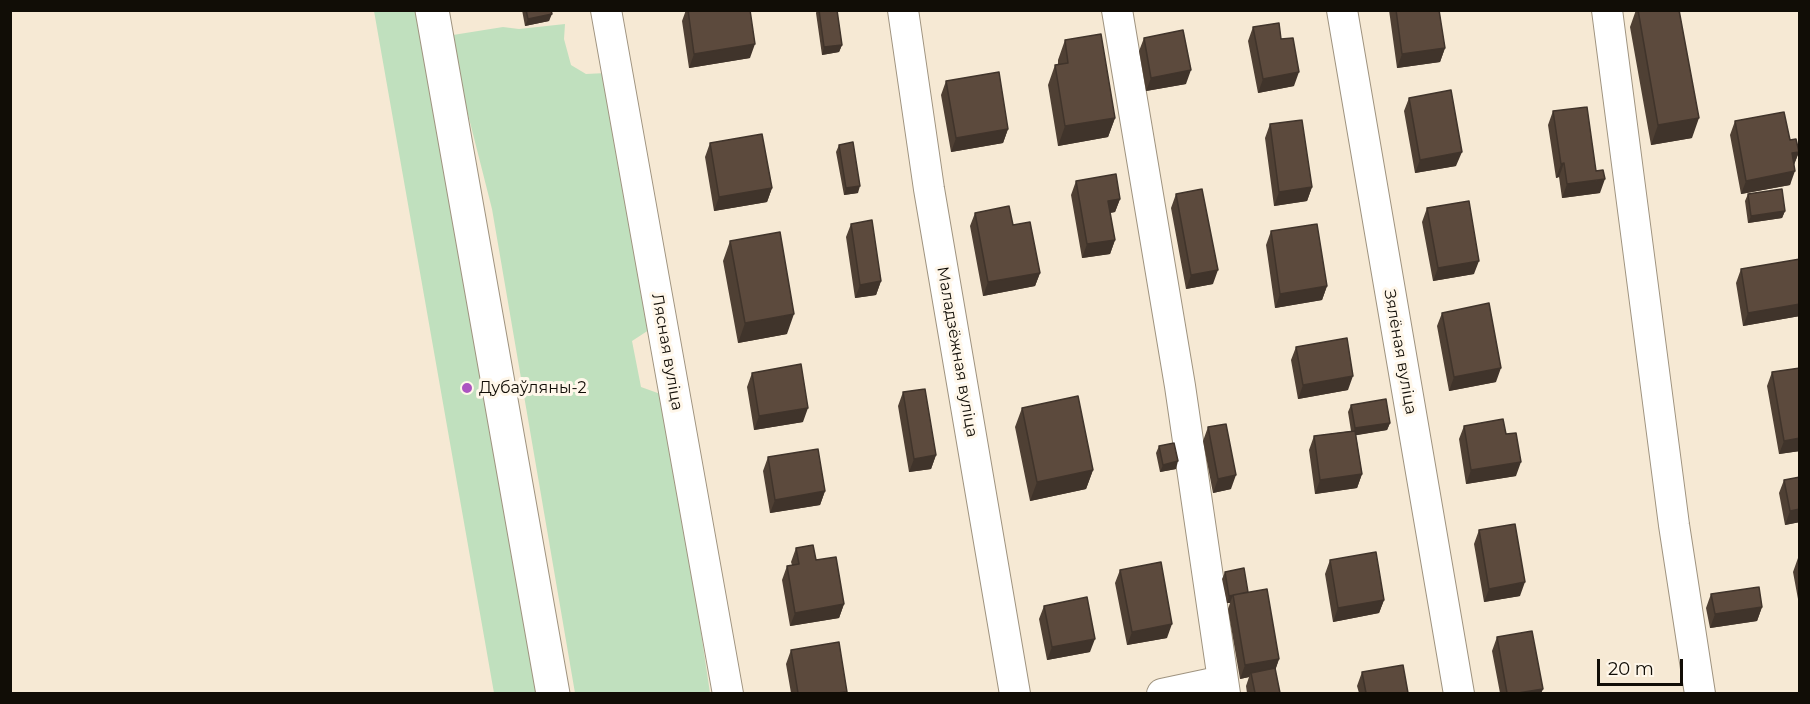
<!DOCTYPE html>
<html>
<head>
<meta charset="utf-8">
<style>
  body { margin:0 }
  #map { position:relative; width:1810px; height:704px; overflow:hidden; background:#f6e9d4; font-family:Montserrat,sans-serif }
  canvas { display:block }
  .frame { position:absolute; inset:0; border:12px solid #110d06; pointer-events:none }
  .scale { position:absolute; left:1597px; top:659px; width:86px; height:27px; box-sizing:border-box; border:3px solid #110d06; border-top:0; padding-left:8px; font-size:18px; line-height:21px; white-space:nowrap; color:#110d06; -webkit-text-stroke:4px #fff7ea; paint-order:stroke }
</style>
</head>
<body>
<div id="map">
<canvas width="1810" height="704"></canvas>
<div class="frame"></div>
<div class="scale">20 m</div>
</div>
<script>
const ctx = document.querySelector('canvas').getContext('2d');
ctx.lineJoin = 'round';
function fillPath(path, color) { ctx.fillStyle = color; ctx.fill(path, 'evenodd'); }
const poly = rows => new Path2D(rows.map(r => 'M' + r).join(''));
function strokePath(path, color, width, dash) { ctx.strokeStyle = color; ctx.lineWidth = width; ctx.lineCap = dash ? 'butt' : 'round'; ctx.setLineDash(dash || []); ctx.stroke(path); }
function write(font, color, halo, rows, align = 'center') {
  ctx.font = font + ' Montserrat,sans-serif'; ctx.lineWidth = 6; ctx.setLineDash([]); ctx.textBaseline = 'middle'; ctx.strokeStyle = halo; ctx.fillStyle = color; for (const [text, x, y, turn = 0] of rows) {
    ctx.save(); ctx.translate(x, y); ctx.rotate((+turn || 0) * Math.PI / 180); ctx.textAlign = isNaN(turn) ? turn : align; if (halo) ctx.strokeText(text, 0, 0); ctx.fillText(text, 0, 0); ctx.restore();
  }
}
fillPath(poly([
  [374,11,431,11,552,693,494,693],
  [565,24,564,39,571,65,586,74,606,73,652,328,632,341,641,387,666,396,710,693,575,693,492,209,456,67,453,35,503,27,519,29]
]), '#c0e0be');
const minor = poly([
  [606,10,728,694],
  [903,10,929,189,1015,694],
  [1117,10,1180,386,1225,694],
  [1342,10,1459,694],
  [1607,10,1674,525,1700,694],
  [1162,694,1223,681]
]);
const major = poly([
  [432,10,553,694]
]);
strokePath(minor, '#9f937f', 32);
strokePath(major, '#9f937f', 35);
strokePath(minor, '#fff', 30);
strokePath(major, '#fff', 33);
fillPath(poly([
  [522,10,551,10,549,21,525,26],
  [686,10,750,10,750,58,689,68,682,21],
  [817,10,837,10,842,45,839,52,822,55,816,13],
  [1389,10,1439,10,1445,48,1440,62,1397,68],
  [1636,10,1679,10,1692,138,1651,145,1630,27],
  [1253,27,1281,39,1294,86,1258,93,1248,41],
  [1144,38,1186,84,1146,91,1139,51],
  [1065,40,1115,118,1108,137,1058,146,1048,85,1055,65,1058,65,1058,60],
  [946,81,1008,129,1003,143,951,152,941,95],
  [1409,98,1456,166,1415,173,1404,111],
  [1553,111,1600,193,1562,198,1559,177,1556,178,1548,125],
  [1735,121,1790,140,1799,152,1794,164,1790,185,1741,194,1730,135],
  [1270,124,1312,187,1307,201,1274,206,1265,138],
  [710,143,772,188,767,202,714,211,705,157],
  [839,145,858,193,844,195,836,152],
  [1076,181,1120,199,1115,212,1110,213,1115,240,1110,254,1082,258,1071,195],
  [1176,194,1213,284,1186,289,1171,208],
  [1748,194,1785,211,1782,218,1748,223,1745,201],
  [1427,208,1474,274,1433,281,1422,222],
  [975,213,1013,225,1040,273,1035,286,983,296,970,226],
  [851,224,881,281,876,295,855,298,846,237],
  [1271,231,1327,286,1322,300,1275,308,1266,245],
  [730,241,787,334,738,343,723,261],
  [1800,259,1800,316,1743,326,1736,283,1741,269],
  [1442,313,1496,382,1449,391,1437,326],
  [1296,347,1348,390,1298,399,1291,360],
  [1800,368,1800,451,1779,454,1767,386,1772,372],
  [752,373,803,422,754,430,747,387],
  [903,392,936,455,931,469,909,472,898,406],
  [1351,405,1390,423,1387,430,1356,435,1362,474,1357,488,1315,494,1309,450,1314,436,1351,431,1348,412],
  [1022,408,1093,470,1086,489,1030,501,1015,427],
  [1464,426,1506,434,1516,476,1466,484,1459,439],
  [1208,427,1231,489,1213,493,1203,441],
  [1159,446,1176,469,1160,472,1156,453],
  [768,457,825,491,820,505,770,513,763,471],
  [1800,477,1800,522,1785,525,1779,493,1784,480],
  [1479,530,1520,596,1484,602,1474,544],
  [796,548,816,560,844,604,839,618,790,626,782,580,787,566,792,565,791,562],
  [1798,558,1800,558,1800,598,1798,599,1793,572],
  [1330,560,1384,600,1379,613,1333,622,1325,574],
  [1120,570,1167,638,1127,645,1115,583],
  [1225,572,1248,592,1279,659,1275,671,1280,693,1247,693,1246,686,1249,677,1240,679,1228,609,1230,603,1227,603,1222,579],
  [1711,594,1762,607,1757,621,1710,628,1706,608],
  [1044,606,1090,652,1047,660,1039,619],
  [1497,637,1543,689,1541,693,1500,693,1492,651],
  [791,650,846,693,791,693,786,664],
  [1362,672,1408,693,1359,693,1357,686]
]), '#4f4034');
fillPath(poly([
  [552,14,549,21,525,26,528,19],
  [755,44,750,58,689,68,694,54],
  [842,45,839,52,822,55,824,47],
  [1445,48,1440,62,1397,68,1402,54],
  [1191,70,1186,84,1146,91,1151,78],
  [1299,72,1294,86,1258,93,1263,79],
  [1115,118,1108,137,1058,146,1065,126],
  [1699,118,1692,138,1651,145,1658,125],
  [1008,129,1003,143,951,152,956,138],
  [1462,152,1456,166,1415,173,1420,160],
  [1799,152,1794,165,1792,153],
  [1564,163,1559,177,1556,178,1561,164],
  [1795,171,1790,185,1741,194,1746,181],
  [1605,179,1600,193,1562,198,1567,184],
  [860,186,858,193,844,195,846,188],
  [1312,187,1307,201,1274,206,1279,192],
  [772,188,767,202,714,211,719,197],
  [1120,199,1115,212,1103,214,1108,201],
  [1785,211,1782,218,1748,223,1751,216],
  [1115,240,1110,254,1082,258,1087,244],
  [1479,261,1474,274,1433,281,1438,268],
  [1218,270,1213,284,1186,289,1191,275],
  [1040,273,1035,286,983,296,988,282],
  [881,281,876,295,855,298,860,285],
  [1327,286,1322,300,1275,308,1280,294],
  [1800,304,1800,316,1743,326,1748,313],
  [794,314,787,334,738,343,745,323],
  [1501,368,1496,382,1449,391,1454,377],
  [1353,376,1348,390,1298,399,1303,385],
  [808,408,803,422,754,430,759,416],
  [1390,423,1387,430,1352,436,1355,428],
  [1800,438,1800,451,1779,454,1784,441],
  [936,455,931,469,909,472,914,459],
  [1178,461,1176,469,1160,472,1163,465],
  [1521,462,1516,476,1466,484,1471,470],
  [1093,470,1086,489,1030,501,1037,482],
  [1362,474,1357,488,1315,494,1320,480],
  [1236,475,1231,489,1213,493,1218,479],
  [825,491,820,505,770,513,775,500],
  [1800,509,1800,522,1785,525,1790,511],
  [1525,582,1520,596,1484,602,1489,589],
  [1233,595,1230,603,1227,603,1229,596],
  [1384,600,1379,613,1333,622,1338,608],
  [844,604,839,618,790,626,795,613],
  [1762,607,1757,621,1710,628,1715,614],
  [1172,624,1167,638,1127,645,1132,632],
  [1095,639,1090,652,1047,660,1052,647],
  [1279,659,1274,673,1251,673,1249,677,1240,679,1245,665],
  [1543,689,1541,693,1518,693]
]), '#40342b');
const building = poly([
  [526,10,551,10,552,14,528,19,526,10],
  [688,10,750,10,755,44,694,54,688,10],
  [819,10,837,10,842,45,824,47,819,10],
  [1396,10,1439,10,1445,48,1402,54,1396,10],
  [1638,10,1679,10,1699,118,1658,125,1638,10],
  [1279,23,1281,39,1293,38,1299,72,1263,79,1253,27,1279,23],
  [1183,30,1191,70,1151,78,1144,38,1183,30],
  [1101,34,1115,118,1065,126,1055,65,1068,63,1065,40,1101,34],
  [999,72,1008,129,956,138,946,81,999,72],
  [1451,90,1462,152,1420,160,1409,98,1451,90],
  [1587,107,1596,171,1603,170,1605,179,1567,184,1564,163,1561,164,1553,111,1587,107],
  [1784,112,1790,140,1796,139,1799,152,1792,153,1795,171,1746,181,1735,121,1784,112],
  [1302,120,1312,187,1279,192,1270,124,1302,120],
  [762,134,772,188,719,197,710,143,762,134],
  [853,142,860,186,846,188,839,145,853,142],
  [1116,174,1120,199,1108,201,1115,240,1087,244,1076,181,1116,174],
  [1202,189,1218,270,1191,275,1176,194,1202,189],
  [1782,189,1785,211,1751,216,1748,194,1782,189],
  [1469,201,1479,261,1438,268,1427,208,1469,201],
  [1009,206,1013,225,1030,222,1040,273,988,282,975,213,1009,206],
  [872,220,881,281,860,285,851,224,872,220],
  [1317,224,1327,286,1280,294,1271,231,1317,224],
  [780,232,794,314,745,323,730,241,780,232],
  [1800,259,1800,304,1748,313,1741,269,1800,259],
  [1489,303,1501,368,1454,377,1442,313,1489,303],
  [1347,338,1353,376,1303,385,1296,347,1347,338],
  [801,364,808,408,759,416,752,373,801,364],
  [1800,368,1800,438,1784,441,1772,372,1800,368],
  [925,389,936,455,914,459,903,392,925,389],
  [1078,396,1093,470,1037,482,1022,408,1078,396],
  [1386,399,1390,423,1355,428,1351,405,1386,399],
  [1503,419,1506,434,1516,433,1521,462,1471,470,1464,426,1503,419],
  [1226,424,1236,475,1218,479,1208,427,1226,424],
  [1355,431,1362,474,1320,480,1314,436,1355,431],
  [1174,443,1178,461,1163,465,1159,446,1174,443],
  [818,449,825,491,775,500,768,457,818,449],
  [1800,477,1800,509,1790,511,1784,480,1800,477],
  [1515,524,1525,582,1489,589,1479,530,1515,524],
  [813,545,816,560,836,557,844,604,795,613,787,566,799,564,796,548,813,545],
  [1376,552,1384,600,1338,608,1330,560,1376,552],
  [1161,562,1172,624,1132,632,1120,570,1161,562],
  [1244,568,1248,592,1229,596,1225,572,1244,568],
  [1759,587,1762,607,1715,614,1711,594,1759,587],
  [1267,589,1279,659,1245,665,1233,595,1267,589],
  [1087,597,1095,639,1052,647,1044,606,1087,597],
  [1532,631,1543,689,1518,693,1507,693,1497,637,1532,631],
  [839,642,847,692,837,693,798,693,791,650,839,642],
  [1403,665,1408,693,1366,693,1362,672,1403,665],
  [1275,668,1280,693,1255,693,1251,673,1275,668]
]);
fillPath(building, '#5c4a3d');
strokePath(building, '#40342b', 1.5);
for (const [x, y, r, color] of [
  [467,388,6,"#ac54c1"]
]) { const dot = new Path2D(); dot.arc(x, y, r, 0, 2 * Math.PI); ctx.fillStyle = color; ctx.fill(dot); strokePath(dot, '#fff7ea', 2); }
write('16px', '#110d06', '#fff7ea', [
  ["Лясная вуліца",667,352,80],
  ["Маладзёжная вуліца",957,352,80],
  ["Зялёная вуліца",1400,352,80]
]);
write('16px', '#110d06', '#fff7ea', [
  ["Дубаўляны-2",479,388]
], 'left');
</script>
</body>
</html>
